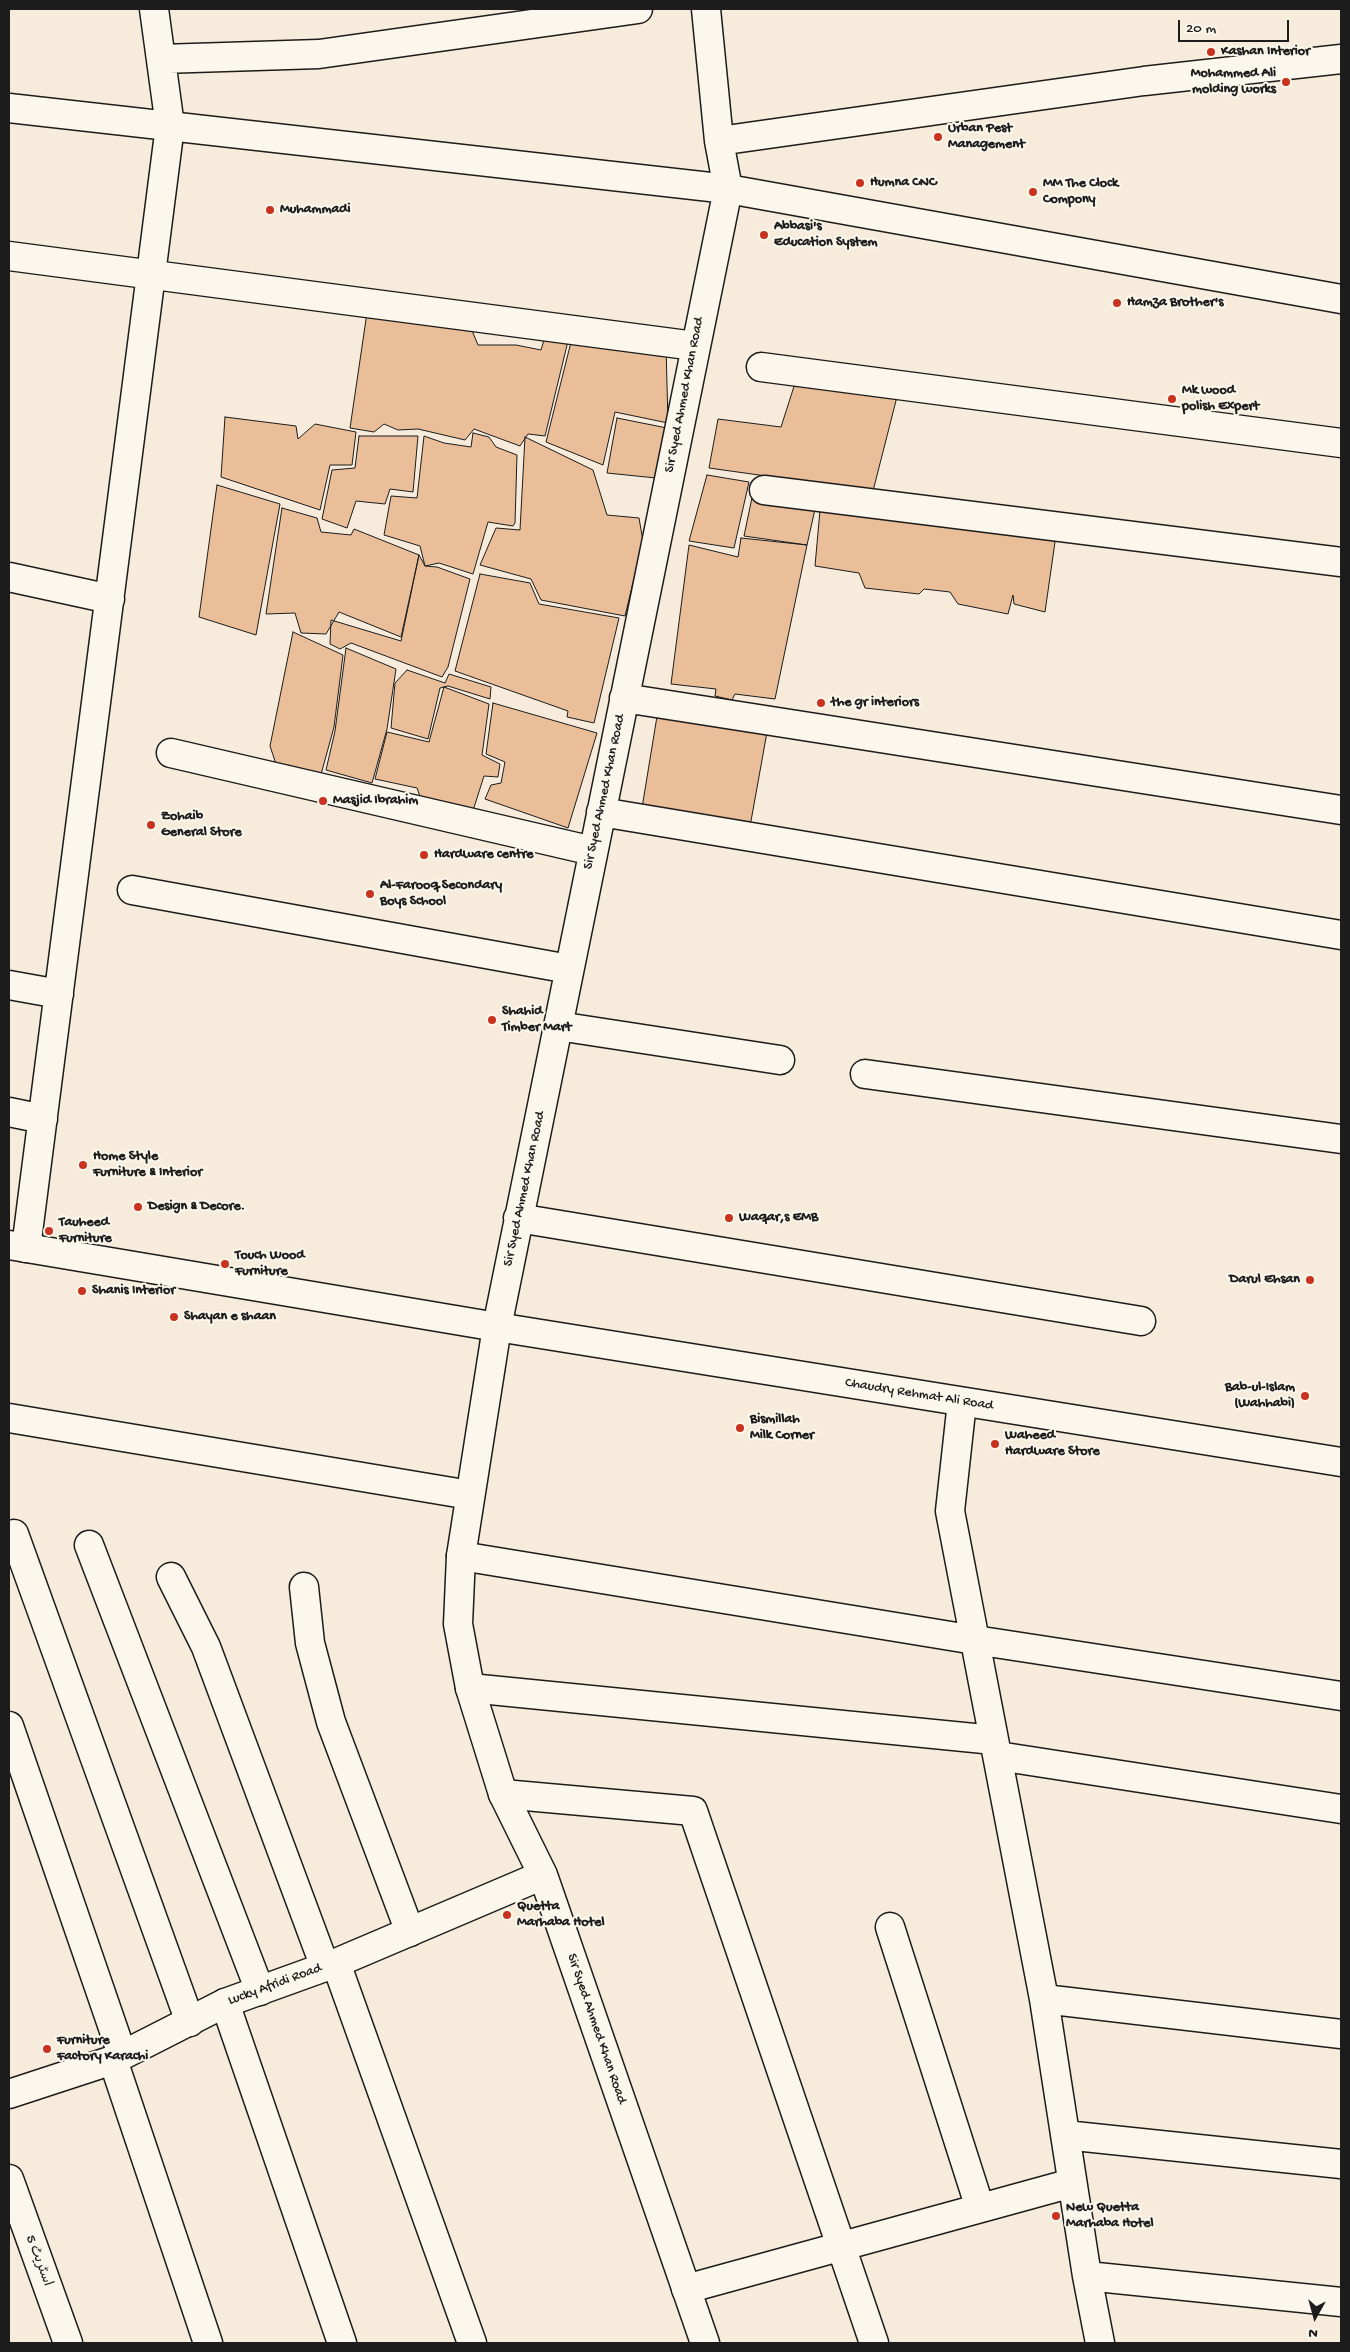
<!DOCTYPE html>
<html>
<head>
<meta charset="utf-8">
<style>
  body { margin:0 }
  #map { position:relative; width:1350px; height:2352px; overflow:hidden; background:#f7ecdb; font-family:"Gochi Hand",sans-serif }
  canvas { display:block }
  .frame { position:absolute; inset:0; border:10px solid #1c1c1c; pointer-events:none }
  .north { position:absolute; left:1290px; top:2292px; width:50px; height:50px; -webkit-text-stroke:4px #fbf7ec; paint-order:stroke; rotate:187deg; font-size:14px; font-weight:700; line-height:20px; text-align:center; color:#1c1c1c }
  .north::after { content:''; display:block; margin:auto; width:18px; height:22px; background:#1c1c1c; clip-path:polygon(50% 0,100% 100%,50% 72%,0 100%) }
  .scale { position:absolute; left:1178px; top:20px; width:111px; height:22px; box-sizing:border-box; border:2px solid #1c1c1c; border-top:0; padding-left:6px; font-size:15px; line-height:18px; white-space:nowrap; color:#1c1c1c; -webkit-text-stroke:4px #fbf7ec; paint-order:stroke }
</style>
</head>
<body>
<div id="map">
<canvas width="1350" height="2352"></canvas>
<div class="frame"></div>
<div class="north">N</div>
<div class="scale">20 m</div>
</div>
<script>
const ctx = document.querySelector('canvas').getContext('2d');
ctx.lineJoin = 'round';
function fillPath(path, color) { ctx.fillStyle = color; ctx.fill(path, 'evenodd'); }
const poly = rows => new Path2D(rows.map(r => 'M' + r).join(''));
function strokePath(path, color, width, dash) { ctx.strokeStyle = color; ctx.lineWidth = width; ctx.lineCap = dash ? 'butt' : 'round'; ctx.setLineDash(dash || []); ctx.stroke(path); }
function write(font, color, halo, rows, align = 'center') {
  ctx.font = font + ' "Gochi Hand","Playpen Sans Arabic",sans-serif'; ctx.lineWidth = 4; ctx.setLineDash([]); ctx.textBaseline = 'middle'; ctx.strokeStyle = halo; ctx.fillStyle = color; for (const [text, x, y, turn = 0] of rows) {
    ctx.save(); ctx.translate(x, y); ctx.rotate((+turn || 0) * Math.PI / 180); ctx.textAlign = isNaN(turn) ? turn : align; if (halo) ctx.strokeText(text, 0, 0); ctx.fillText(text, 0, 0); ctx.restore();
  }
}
const building = poly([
  [368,306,471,328,478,345,516,345,541,350,546,333,568,341,545,436,528,434,520,446,474,429,465,440,418,429,398,430,384,424,374,432,350,428,368,306],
  [571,342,666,346,668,423,615,412,603,465,546,442,571,342],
  [797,377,900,385,873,491,709,468,718,419,781,427,797,377],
  [225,417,296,426,298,439,315,424,356,432,352,465,330,465,320,510,221,477,225,417],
  [617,418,667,428,656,478,607,473,617,418],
  [473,433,489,437,496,447,517,455,515,523,513,526,488,522,473,574,439,563,425,566,420,546,384,535,391,496,417,498,424,436,444,443,471,447,473,433],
  [359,436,418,436,413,492,390,489,385,504,356,501,347,528,322,519,332,470,355,468,359,436],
  [525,437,593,470,607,515,639,518,643,541,625,616,541,600,531,579,480,565,496,528,520,530,525,437],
  [707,475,749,482,734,548,689,541,707,475],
  [217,485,280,504,256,635,199,617,217,485],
  [754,488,817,500,807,545,744,536,754,488],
  [822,488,1059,514,1045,612,1014,604,1013,595,1008,614,958,604,950,592,924,589,919,594,865,588,859,573,815,566,822,488],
  [282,508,317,518,321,532,351,535,354,529,419,555,401,637,339,612,326,634,301,633,295,613,266,614,282,508],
  [741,538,807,545,775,699,735,694,732,700,715,696,716,689,671,684,689,545,738,557,741,538],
  [419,555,425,566,437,567,470,579,448,667,442,677,351,643,340,649,330,644,331,620,401,641,419,555],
  [480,574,530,583,539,604,619,618,594,723,567,717,568,711,455,671,480,574],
  [293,632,343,655,334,727,320,778,276,764,270,746,293,632],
  [346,648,396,669,387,729,372,783,326,770,335,731,346,648],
  [407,670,445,683,449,674,491,687,490,699,448,686,440,688,428,739,391,728,395,683,407,670],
  [444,687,489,704,482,755,500,764,498,777,484,776,470,820,424,808,417,788,375,779,387,732,429,742,444,687],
  [660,698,771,710,749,832,641,814,660,698],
  [493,703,597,733,568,828,485,799,491,785,501,783,505,762,486,754,493,703]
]);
fillPath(building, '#e9be99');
strokePath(building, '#1c1c1c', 1);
const minor = poly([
  [161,59,319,54,638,9],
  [9,108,728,189,1341,299],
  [719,141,1144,81,1341,59],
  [9,256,695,346],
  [761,367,1341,443],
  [764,490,1341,562],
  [9,577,110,599],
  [624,698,1341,810],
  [171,753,593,851],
  [601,812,1341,935],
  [132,890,569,969],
  [9,985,59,994],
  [558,1026,780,1060],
  [865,1074,1341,1139],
  [9,1112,43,1119],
  [518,1218,1141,1321],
  [26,1248,170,126,154,9],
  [497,1327,728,189,719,141,706,9],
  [962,1402,950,1511,1044,1999,1087,2276,1100,2343],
  [9,1418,470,1495],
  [14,1534,190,2022],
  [89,1545,260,1991],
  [461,1556,975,1640,1341,1696],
  [171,1577,206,1647,325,1967],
  [304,1587,310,1643,331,1722,410,1932],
  [470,1688,994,1740],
  [9,1726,122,2054],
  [998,1756,1341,1809],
  [503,1794,693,1811,874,2343],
  [890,1927,980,2208],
  [336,1963,472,2343],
  [1044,1999,1341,2034],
  [225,2003,342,2343],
  [113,2060,208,2343],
  [1065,2135,1341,2164],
  [9,2179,68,2343],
  [1087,2276,1341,2302],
  [686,2289,1072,2183]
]);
const tertiary = poly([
  [9,1245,497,1327,1341,1462],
  [497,1327,461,1556,458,1624,470,1688,503,1794,543,1875,705,2343],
  [9,2094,113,2060,225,2003,336,1963,543,1875]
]);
strokePath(minor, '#1c1c1c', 31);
strokePath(tertiary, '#1c1c1c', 31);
strokePath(minor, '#fbf7ec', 28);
strokePath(tertiary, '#fbf7ec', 28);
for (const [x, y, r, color] of [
  [1211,52,5,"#c8321e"],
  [1286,82,5,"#c8321e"],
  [938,137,5,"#c8321e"],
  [860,183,5,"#c8321e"],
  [1033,192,5,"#c8321e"],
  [270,210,5,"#c8321e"],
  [764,235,5,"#c8321e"],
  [1117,303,5,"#c8321e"],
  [1172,399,5,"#c8321e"],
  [821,703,5,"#c8321e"],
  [323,801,5,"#c8321e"],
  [151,825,5,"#c8321e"],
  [424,855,5,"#c8321e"],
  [370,894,5,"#c8321e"],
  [492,1020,5,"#c8321e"],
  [83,1165,5,"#c8321e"],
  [138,1207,5,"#c8321e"],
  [729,1218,5,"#c8321e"],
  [49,1231,5,"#c8321e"],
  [225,1264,5,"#c8321e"],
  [1310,1280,5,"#c8321e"],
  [82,1291,5,"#c8321e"],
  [174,1317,5,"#c8321e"],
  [1305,1396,5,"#c8321e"],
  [740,1428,5,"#c8321e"],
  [995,1444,5,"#c8321e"],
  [507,1915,5,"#c8321e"],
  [47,2049,5,"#c8321e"],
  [1056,2216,5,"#c8321e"]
]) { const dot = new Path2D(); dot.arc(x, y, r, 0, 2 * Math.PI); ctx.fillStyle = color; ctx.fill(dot); strokePath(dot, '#fbf7ec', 2); }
write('bold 14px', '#1c1c1c', '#fbf7ec', [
  ["Kashan Interior",1221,52],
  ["Mohammed Ali",1276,74,"right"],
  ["molding works",1276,90,"right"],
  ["Urban Pest",948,129],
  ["Management",948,145],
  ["Humna CNC",870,183],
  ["MM The Clock",1043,184],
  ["Compony",1043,200],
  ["Muhammadi",280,210],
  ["Abbasi's",774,227],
  ["Education System",774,243],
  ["Hamza Brother's",1127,303],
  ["Mk wood",1182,391],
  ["polish Expert",1182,407],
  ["the gr interiors",831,703],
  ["Masjid Ibrahim",333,801],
  ["Zohaib",161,817],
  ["General Store",161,833],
  ["Hardware centre",434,855],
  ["Al-Farooq Secondary",380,886],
  ["Boys School",380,902],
  ["Shahid",502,1012],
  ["Timber Mart",502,1028],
  ["Home Style",93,1157],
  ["Furniture & Interior",93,1173],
  ["Design & Decore.",148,1207],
  ["Waqar,s EMB",739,1218],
  ["Tauheed",59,1223],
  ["Furniture",59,1239],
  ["Touch Wood",235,1256],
  ["Furniture",235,1272],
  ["Darul Ehsan",1300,1280,"right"],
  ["Shanis Interior",92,1291],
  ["Shayan e shaan",184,1317],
  ["Bab-ul-Islam",1295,1388,"right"],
  ["(Wahhabi)",1295,1404,"right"],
  ["Bismillah",750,1420],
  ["Milk Corner",750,1436],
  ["Waheed",1005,1436],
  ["Hardware Store",1005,1452],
  ["Quetta",517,1907],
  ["Marhaba Hotel",517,1923],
  ["Furniture",57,2041],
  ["Factory Karachi",57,2057],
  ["New Quetta",1066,2208],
  ["Marhaba Hotel",1066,2224]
], 'left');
write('14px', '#1c1c1c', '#fbf7ec', [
  ["Sir Syed Ahmed Khan Road",685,395,-79],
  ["Sir Syed Ahmed Khan Road",605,792,-78],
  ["Sir Syed Ahmed Khan Road",525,1189,-78],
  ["Chaudry Rehmat Ali Road",919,1395,9],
  ["Lucky Afridi Road",275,1985,-20],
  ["Sir Syed Ahmed Khan Road",596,2029,71],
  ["اسٹریٹ 5",38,2261,70]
]);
</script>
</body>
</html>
